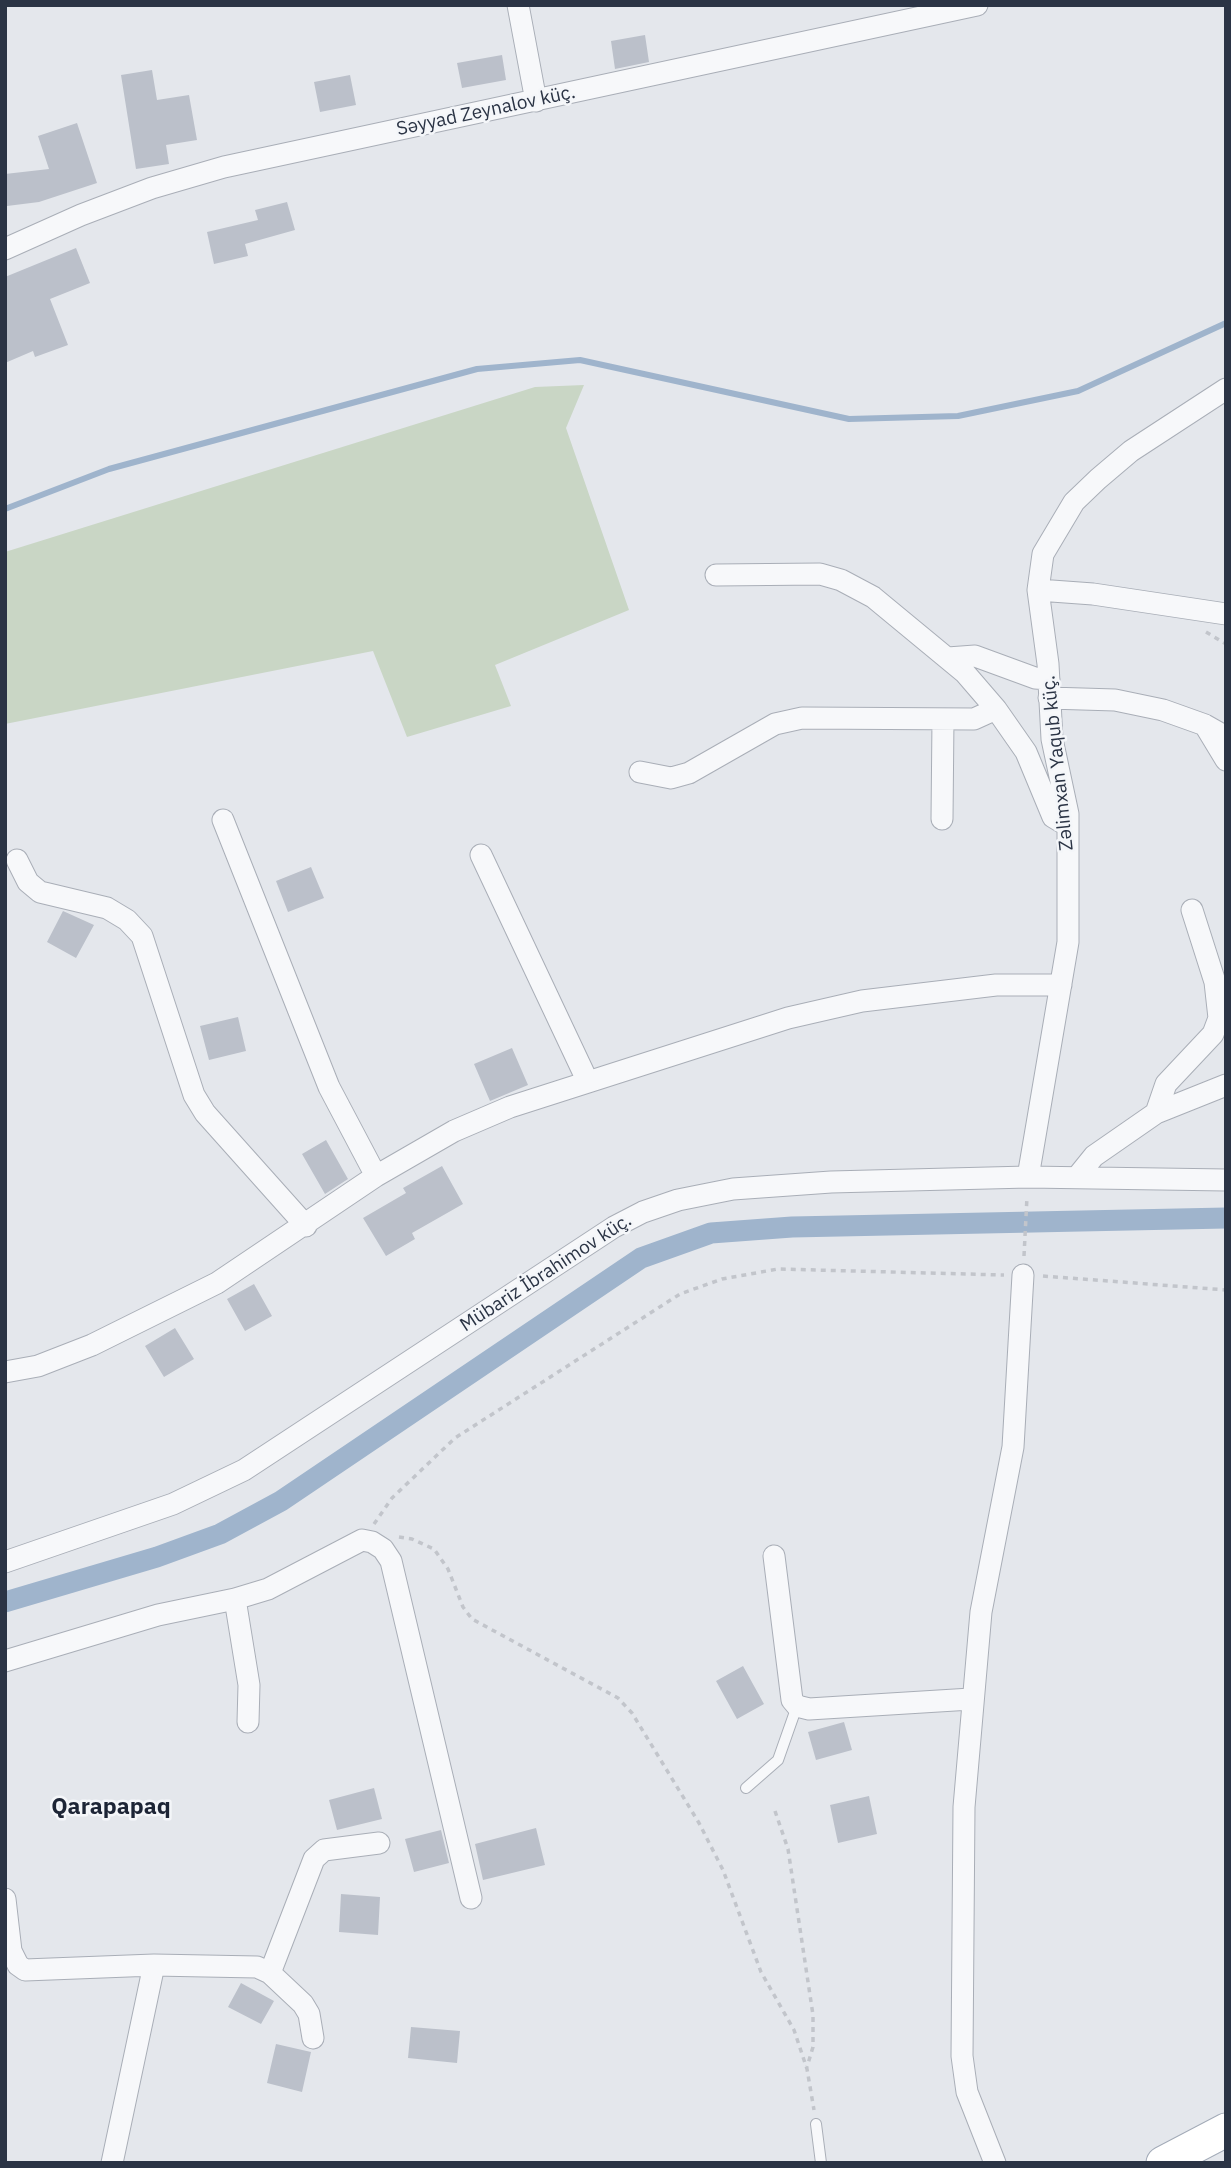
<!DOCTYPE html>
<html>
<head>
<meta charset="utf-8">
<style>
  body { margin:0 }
  #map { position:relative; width:1231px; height:2168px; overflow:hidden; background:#e4e7ec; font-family:"IBM Plex Sans",sans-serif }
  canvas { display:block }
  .frame { position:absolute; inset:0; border:7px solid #2b3445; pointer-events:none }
</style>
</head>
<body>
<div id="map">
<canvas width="1231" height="2168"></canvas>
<div class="frame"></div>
</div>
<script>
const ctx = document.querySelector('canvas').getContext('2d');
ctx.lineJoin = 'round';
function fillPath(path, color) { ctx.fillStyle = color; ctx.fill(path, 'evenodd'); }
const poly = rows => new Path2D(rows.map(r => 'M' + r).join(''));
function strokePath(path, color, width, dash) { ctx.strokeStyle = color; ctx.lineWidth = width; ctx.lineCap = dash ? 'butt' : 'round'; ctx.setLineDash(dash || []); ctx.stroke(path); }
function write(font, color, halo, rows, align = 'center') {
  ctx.font = font + ' "IBM Plex Sans",sans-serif'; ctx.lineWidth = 5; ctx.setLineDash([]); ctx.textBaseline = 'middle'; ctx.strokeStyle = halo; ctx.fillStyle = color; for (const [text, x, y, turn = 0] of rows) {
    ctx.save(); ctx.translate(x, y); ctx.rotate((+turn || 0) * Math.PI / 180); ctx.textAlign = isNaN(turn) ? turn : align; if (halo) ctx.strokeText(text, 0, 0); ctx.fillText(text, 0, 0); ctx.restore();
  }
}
fillPath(poly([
  [584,385,566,428,629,610,495,665,511,706,407,737,373,651,5,724,5,552,535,387]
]), '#c9d6c5');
strokePath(poly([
  [5,509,109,469,477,369,580,360,849,419,958,416,1078,391,1226,323]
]), '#9fb4cc', 6);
strokePath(poly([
  [5,1602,157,1557,220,1534,281,1501,641,1258,711,1233,792,1227,1226,1218]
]), '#9fb4cc', 21);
fillPath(poly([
  [645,35,649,62,615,69,611,41],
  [502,55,506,80,462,88,457,63],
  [152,70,157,100,189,95,197,140,166,145,169,164,136,169,121,75],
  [350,75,356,105,320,112,314,82],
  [77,123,97,183,39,202,7,206,5,174,49,169,38,136],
  [287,202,295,230,245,244,248,256,214,264,207,232,258,220,255,210],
  [76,248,90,283,50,299,68,345,35,357,33,351,5,363,5,277],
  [311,867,324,898,288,912,276,881],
  [63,911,94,925,76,958,47,942],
  [238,1017,246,1051,209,1060,200,1026],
  [512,1048,528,1085,490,1101,474,1064],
  [326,1140,348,1179,325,1194,302,1154],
  [442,1166,463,1204,412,1233,415,1239,386,1256,363,1218,406,1193,403,1188],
  [254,1284,272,1316,245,1331,227,1299],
  [175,1328,194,1359,164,1377,145,1346],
  [743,1666,764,1704,737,1719,716,1681],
  [844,1722,852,1750,816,1760,808,1732],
  [374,1788,382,1819,337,1830,329,1800],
  [869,1796,877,1834,838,1843,830,1805],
  [536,1828,545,1865,483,1880,475,1844],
  [441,1830,449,1863,414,1872,405,1839],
  [341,1894,380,1897,378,1935,339,1932],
  [241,1983,274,2001,261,2024,228,2007],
  [411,2027,460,2031,457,2063,408,2058],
  [276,2044,311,2052,302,2092,267,2083]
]), '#bbc0ca');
const service = poly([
  [746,1788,778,1760,797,1706],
  [816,2124,821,2163]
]);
const minor = poly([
  [518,5,536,101],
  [5,249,81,215,152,188,224,167,977,5],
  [716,575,820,574,841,580,873,597,965,673,996,709,1026,752,1053,817,1068,826],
  [1038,590,1093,594,1226,614],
  [948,658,975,656,1035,678,1049,679],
  [1049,698,1115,700,1163,710,1205,725,1226,737],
  [1206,727,1226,760],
  [640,772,671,778,689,773,775,724,802,718,974,719,996,709],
  [942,819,943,719],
  [223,820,329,1087,376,1176],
  [481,855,587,1080],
  [17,860,28,882,40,892,107,908,127,920,142,936,194,1095,205,1113,306,1226],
  [1156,1113,1166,1084,1213,1034,1219,1018,1215,982,1192,910],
  [1028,1177,1068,942,1068,814,1052,739,1048,664,1038,590,1043,554,1074,502,1098,479,1131,451,1226,389],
  [1077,1177,1094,1156,1156,1113,1226,1085],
  [5,1372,38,1366,92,1345,217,1283,376,1176,454,1131,510,1107,788,1018,862,1001,996,985,1061,985],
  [774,1556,792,1700,797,1706,809,1709,971,1699],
  [5,1562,173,1504,244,1470,614,1227,643,1212,678,1200,733,1189,831,1182,1028,1177,1226,1180],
  [235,1599,249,1685,248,1722],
  [5,1661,158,1615,235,1599,268,1589,362,1540,372,1542,383,1549,391,1561,471,1898],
  [5,1899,11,1951,18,1965,25,1970,154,1965,112,2163],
  [154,1965,257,1967,270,1973,303,2004,309,2014,313,2038],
  [270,1973,314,1859,324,1850,379,1843],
  [995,2163,967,2092,962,2056,964,1807,981,1612,1013,1447,1023,1275]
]);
const primary = poly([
  [1163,2163,1226,2130]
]);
strokePath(service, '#a9aeb7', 12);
strokePath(minor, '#a9aeb7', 23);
strokePath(primary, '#a3abb8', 35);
strokePath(poly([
  [1206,632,1226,644],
  [1024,1256,1027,1197],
  [1043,1276,1226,1290],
  [374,1524,392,1498,455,1438,680,1294,722,1279,778,1269,1004,1275],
  [399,1537,412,1539,434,1549,448,1569,463,1607,472,1619,618,1698,632,1713,699,1823,723,1870,761,1972,794,2030,807,2069,814,2110],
  [775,1811,788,1849,813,2015,813,2047,807,2067]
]), '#c2c5cb', 3.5, [5, 5]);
strokePath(service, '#f7f8fa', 10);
strokePath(minor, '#f7f8fa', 21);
strokePath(primary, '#fff', 33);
write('19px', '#2b3445', '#f4f6f9', [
  ["Səyyad Zeynalov küç.",486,111,-12],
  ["Zəlimxan Yaqub küç.",1058,763,-96],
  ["Mübariz İbrahimov küç.",546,1273,-33]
]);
write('bold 23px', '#1d2536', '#f4f6f9', [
  ["Qarapapaq",111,1807]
]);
</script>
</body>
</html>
